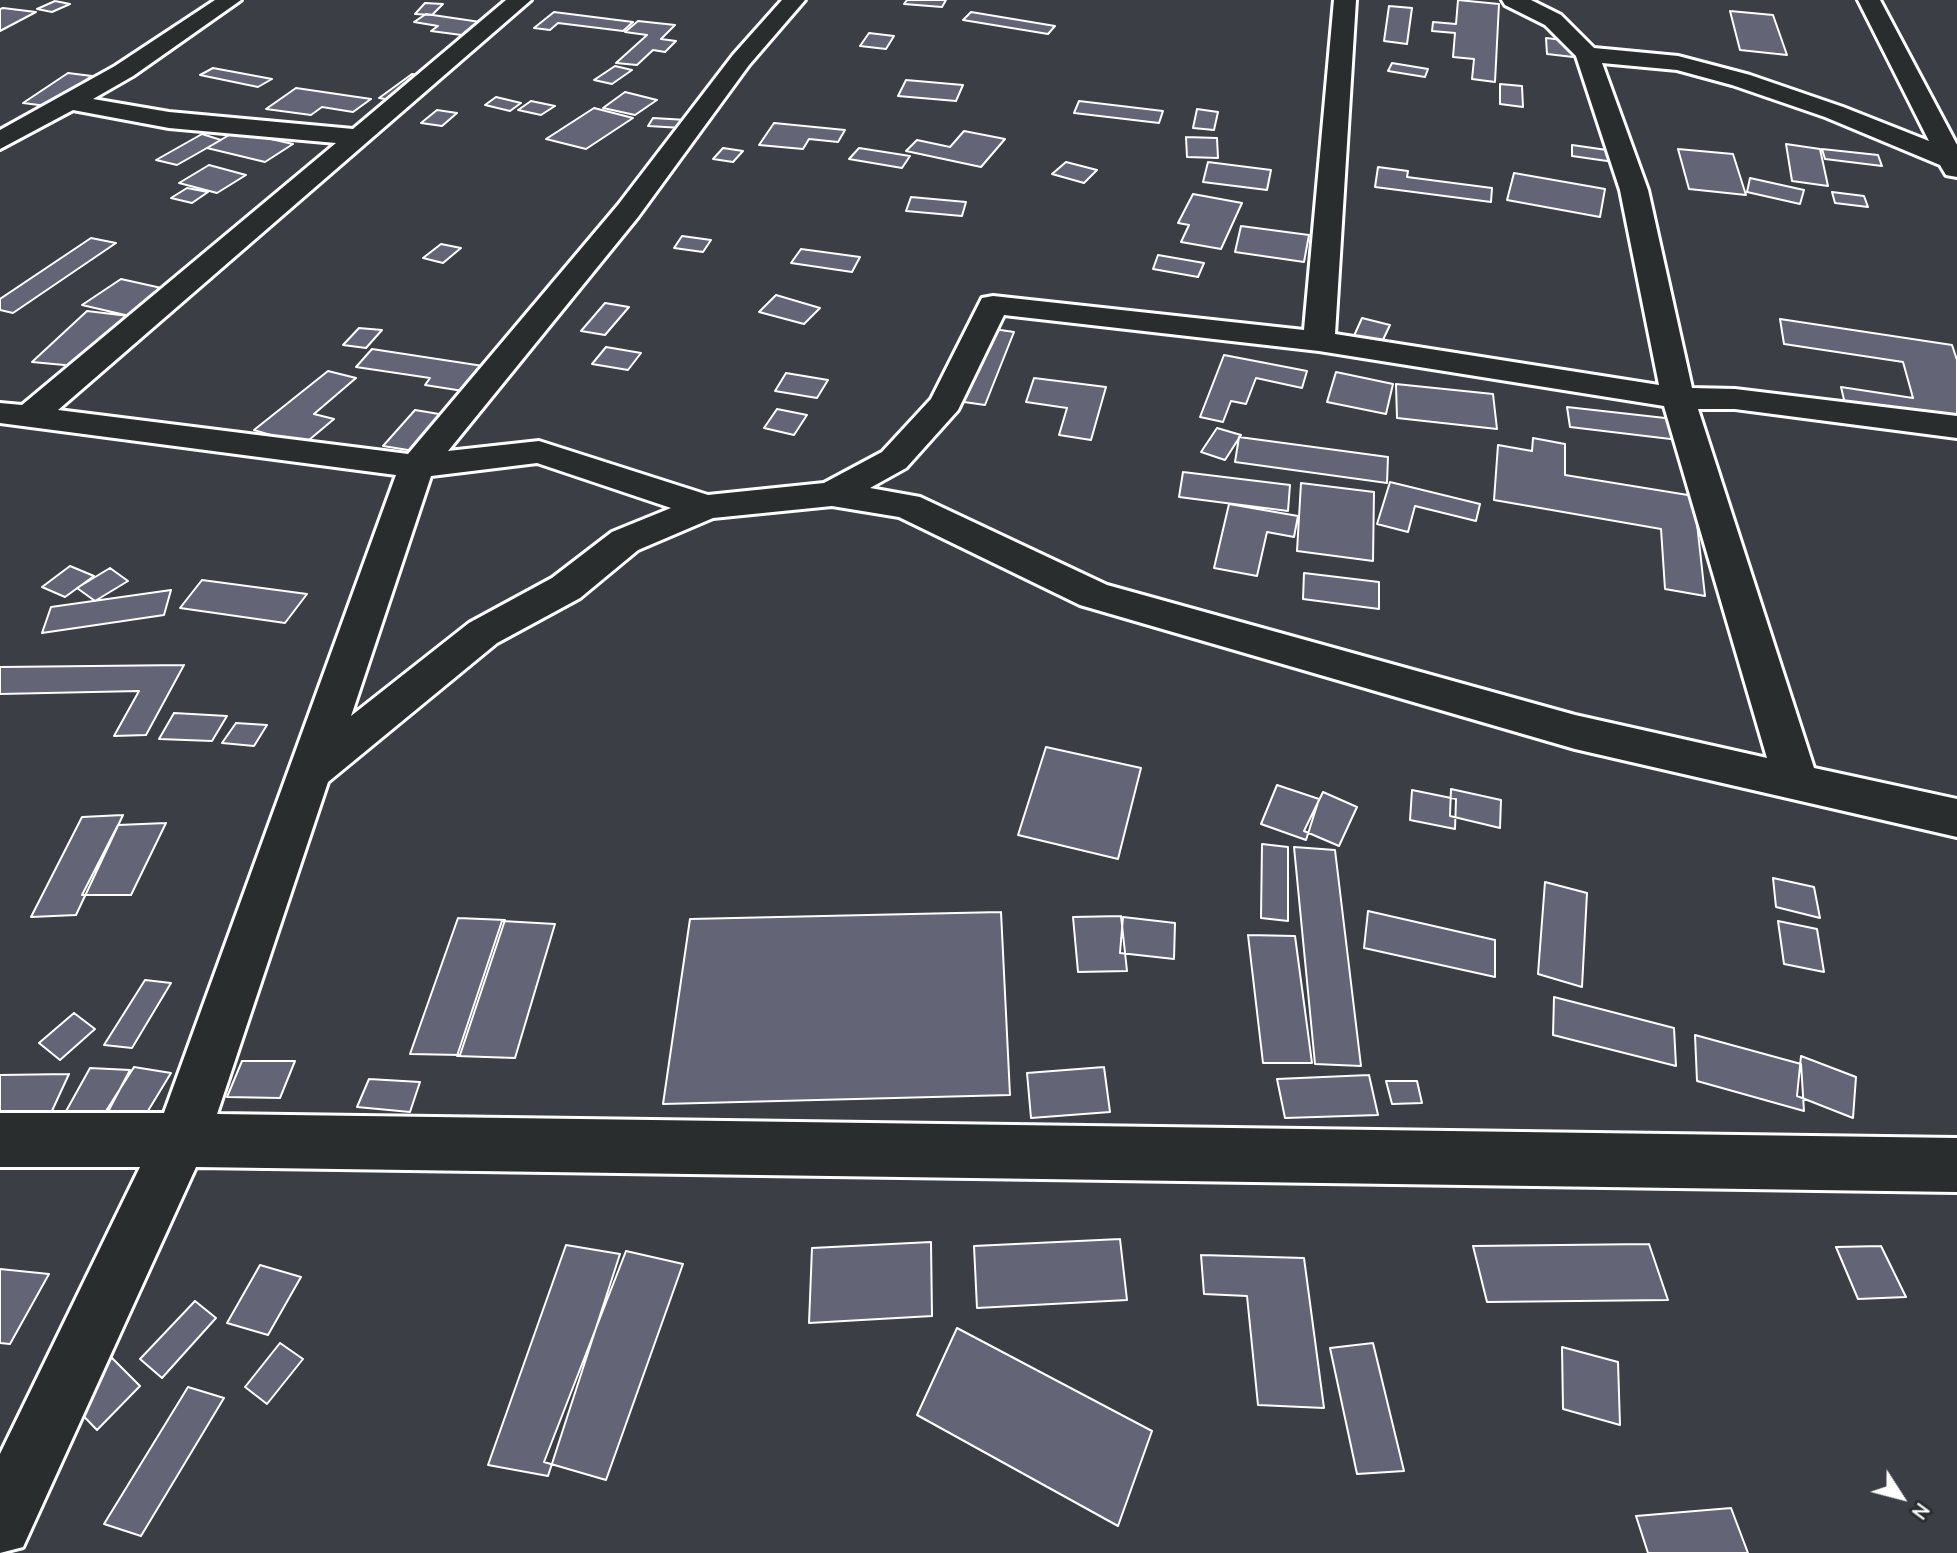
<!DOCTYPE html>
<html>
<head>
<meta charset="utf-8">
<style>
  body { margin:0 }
  #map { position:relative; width:1957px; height:1553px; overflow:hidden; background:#3b3e44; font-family:"Comic Neue",sans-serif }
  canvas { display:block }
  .north { position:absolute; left:1861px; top:1457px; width:80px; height:80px; -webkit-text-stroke:6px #2a2d2e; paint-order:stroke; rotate:126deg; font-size:22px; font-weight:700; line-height:32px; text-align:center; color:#fff }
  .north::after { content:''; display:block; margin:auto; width:28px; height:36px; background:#fff; clip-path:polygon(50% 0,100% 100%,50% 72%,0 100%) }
</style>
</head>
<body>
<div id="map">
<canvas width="1957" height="1553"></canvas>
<div class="north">N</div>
</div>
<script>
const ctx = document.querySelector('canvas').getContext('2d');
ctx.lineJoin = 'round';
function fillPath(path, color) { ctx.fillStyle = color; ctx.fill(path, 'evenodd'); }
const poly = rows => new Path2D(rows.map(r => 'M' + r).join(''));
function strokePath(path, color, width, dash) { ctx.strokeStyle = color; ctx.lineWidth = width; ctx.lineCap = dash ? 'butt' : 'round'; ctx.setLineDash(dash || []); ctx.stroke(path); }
const building = poly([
  [907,0,946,0,942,7,904,4,907,0],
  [1458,0,1499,4,1495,82,1472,79,1474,59,1453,57,1455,33,1432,31,1433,22,1456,24,1458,0],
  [55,1,70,4,52,12,37,9,55,1],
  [425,3,443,4,432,15,415,14,425,3],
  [1389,6,1412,8,1407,44,1384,41,1389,6],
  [3,8,36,12,0,31,0,9,3,8],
  [1730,11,1773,15,1787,55,1740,50,1730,11],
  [554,12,633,22,623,31,558,23,550,30,534,28,554,12],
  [971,12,1055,26,1048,34,963,20,971,12],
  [426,14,487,23,469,36,431,31,438,26,414,22,426,14],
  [638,21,675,25,661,39,676,41,665,52,653,50,637,65,616,63,647,35,625,32,638,21],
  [869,33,894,36,886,49,860,46,869,33],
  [1546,38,1581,42,1582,58,1547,54,1546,38],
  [1392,63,1428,69,1425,77,1388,71,1392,63],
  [615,66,632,70,612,84,594,80,615,66],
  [213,68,272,79,258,87,200,75,213,68],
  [68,73,92,76,47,106,23,103,68,73],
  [412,74,429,77,396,101,379,98,412,74],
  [906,80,963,85,956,101,898,96,906,80],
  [1500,84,1522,86,1523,107,1500,104,1500,84],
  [296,88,371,99,353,112,322,107,311,115,266,109,296,88],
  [625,92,657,100,635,115,603,108,625,92],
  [496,97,521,103,510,111,485,105,496,97],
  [531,101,555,106,541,115,518,110,531,101],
  [1079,101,1163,111,1159,123,1074,113,1079,101],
  [594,108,633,118,586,149,546,139,594,108],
  [1197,109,1218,112,1214,130,1193,128,1197,109],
  [437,110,457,113,442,126,421,123,437,110],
  [653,118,687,120,682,128,648,126,653,118],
  [774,123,845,130,838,142,809,139,803,149,759,145,774,123],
  [246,125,253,135,293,144,265,162,207,148,246,125],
  [964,131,1005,139,981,167,906,151,917,140,950,147,964,131],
  [202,134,221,140,177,165,156,160,202,134],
  [1186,137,1217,138,1218,158,1187,157,1186,137],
  [1786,144,1820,149,1828,186,1792,181,1786,144],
  [1572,145,1628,153,1628,164,1572,156,1572,145],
  [723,148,743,151,733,162,713,159,723,148],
  [859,148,910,156,902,168,849,159,859,148],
  [1678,149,1733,154,1746,195,1689,189,1678,149],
  [1822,149,1878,155,1882,166,1825,159,1822,149],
  [1066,162,1097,170,1084,183,1052,174,1066,162],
  [1208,162,1271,170,1267,190,1203,182,1208,162],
  [209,165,246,175,217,193,179,183,209,165],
  [1378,167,1408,171,1407,177,1492,188,1491,202,1375,187,1378,167],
  [1514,173,1605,189,1600,217,1507,200,1514,173],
  [1750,178,1804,190,1800,204,1747,192,1750,178],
  [187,188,208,192,192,203,171,198,187,188],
  [1832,192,1864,196,1868,207,1835,203,1832,192],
  [1193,194,1242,203,1221,249,1181,242,1189,225,1178,223,1193,194],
  [911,197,966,202,962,216,906,211,911,197],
  [1241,226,1309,235,1304,262,1235,252,1241,226],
  [682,236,711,240,703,252,674,248,682,236],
  [91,238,116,243,13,313,0,310,0,299,91,238],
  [441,244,461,248,443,263,423,258,441,244],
  [801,249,860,257,852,272,791,263,801,249],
  [1158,255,1204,263,1198,277,1153,269,1158,255],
  [121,279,175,291,138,318,82,305,121,279],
  [776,295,820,308,804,324,759,312,776,295],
  [605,303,629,307,605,335,581,331,605,303],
  [87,311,129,316,75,366,32,362,87,311],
  [1362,318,1390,325,1381,344,1353,338,1362,318],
  [1780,319,1952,345,1957,360,1957,422,1845,404,1841,387,1913,398,1903,362,1784,344,1780,319],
  [359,328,382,330,366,348,343,345,359,328],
  [987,328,1014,332,985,405,957,401,987,328],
  [606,347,641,353,628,370,592,364,606,347],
  [372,349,483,366,463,391,425,385,430,378,356,367,372,349],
  [1224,355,1307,371,1302,388,1256,378,1246,404,1231,401,1223,422,1200,417,1224,355],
  [328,371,356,378,314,414,334,419,303,445,254,430,328,371],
  [1336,372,1393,384,1386,414,1327,402,1336,372],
  [786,373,828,380,817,398,775,391,786,373],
  [1034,378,1106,387,1091,440,1059,435,1067,408,1026,402,1034,378],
  [1396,384,1493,394,1497,429,1397,418,1396,384],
  [1567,407,1674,419,1679,440,1570,427,1567,407],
  [777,409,807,415,794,435,764,428,777,409],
  [415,410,445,415,414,451,383,446,415,410],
  [1217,428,1241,435,1225,460,1201,452,1217,428],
  [1239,437,1388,457,1387,483,1235,462,1239,437],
  [1533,438,1565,444,1565,475,1694,496,1705,596,1665,589,1661,529,1494,500,1498,445,1532,451,1533,438],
  [1183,472,1290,485,1288,511,1179,497,1183,472],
  [1390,482,1480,504,1476,521,1415,506,1408,532,1377,524,1390,482],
  [1301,483,1374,492,1373,561,1297,551,1301,483],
  [1229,504,1298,516,1294,537,1267,532,1257,576,1214,568,1229,504],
  [70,566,94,576,65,597,42,587,70,566],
  [110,568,128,581,95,601,77,588,110,568],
  [1304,573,1379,582,1379,609,1303,599,1304,573],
  [202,580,307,594,285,623,180,608,202,580],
  [171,590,164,615,42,633,51,607,171,590],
  [184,665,146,735,114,736,139,691,0,694,0,667,184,665],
  [174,713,227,716,212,741,159,739,174,713],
  [236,723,267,725,254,746,222,743,236,723],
  [1046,747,1141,768,1118,859,1018,835,1046,747],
  [1277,785,1319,799,1306,840,1261,824,1277,785],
  [1451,789,1501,800,1500,828,1450,816,1451,789],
  [1412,790,1456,799,1455,829,1410,820,1412,790],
  [1323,792,1357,807,1339,846,1304,831,1323,792],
  [123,815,76,915,31,917,82,817,123,815],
  [166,823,131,895,82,895,118,825,166,823],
  [1262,844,1288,847,1288,921,1261,918,1262,844],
  [1294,847,1335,850,1361,1066,1315,1064,1294,847],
  [1773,878,1814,887,1820,918,1776,907,1773,878],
  [1545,882,1587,893,1582,987,1538,974,1545,882],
  [1368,911,1495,940,1495,977,1364,948,1368,911],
  [1001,912,1010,1095,663,1104,690,919,1001,912],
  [1121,916,1127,971,1078,972,1073,917,1121,916],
  [1123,917,1175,923,1174,959,1120,953,1123,917],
  [458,918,505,920,460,1055,410,1054,458,918],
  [502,921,555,924,515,1058,457,1056,502,921],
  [1778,921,1817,929,1824,972,1784,964,1778,921],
  [1248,935,1295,936,1312,1063,1263,1063,1248,935],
  [145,980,171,983,132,1048,104,1045,145,980],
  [1554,997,1674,1028,1676,1066,1553,1035,1554,997],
  [74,1013,95,1029,60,1060,39,1043,74,1013],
  [1695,1035,1801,1064,1804,1111,1697,1081,1695,1035],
  [1801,1056,1856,1077,1853,1118,1797,1096,1801,1056],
  [242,1061,295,1061,280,1098,227,1097,242,1061],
  [134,1067,171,1073,137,1129,99,1122,134,1067],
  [1104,1067,1110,1112,1031,1118,1027,1073,1104,1067],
  [90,1068,130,1070,101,1125,60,1122,90,1068],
  [69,1074,51,1113,0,1113,0,1075,69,1074],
  [1369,1075,1378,1115,1285,1118,1277,1079,1369,1075],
  [369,1079,420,1082,410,1112,357,1107,369,1079],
  [1386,1081,1417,1081,1422,1103,1392,1104,1386,1081],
  [1120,1239,1127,1300,977,1308,974,1246,1120,1239],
  [931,1242,932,1316,809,1323,812,1248,931,1242],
  [1649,1244,1668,1300,1487,1302,1473,1246,1649,1244],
  [566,1245,620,1254,548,1476,488,1465,566,1245],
  [1881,1246,1906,1297,1858,1299,1836,1247,1881,1246],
  [626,1251,683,1264,606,1480,544,1462,626,1251],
  [1201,1255,1304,1258,1324,1408,1258,1405,1247,1296,1204,1294,1201,1255],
  [260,1265,301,1277,268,1335,227,1323,260,1265],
  [0,1269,49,1274,10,1344,0,1343,0,1269],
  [195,1301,216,1318,162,1378,140,1359,195,1301],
  [957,1328,1152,1431,1118,1526,917,1415,957,1328],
  [280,1343,303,1359,267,1404,245,1387,280,1343],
  [1373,1343,1404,1471,1357,1474,1330,1348,1373,1343],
  [1562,1347,1618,1362,1620,1425,1563,1409,1562,1347],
  [111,1357,140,1386,97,1430,68,1400,111,1357],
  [188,1387,224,1398,141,1536,104,1524,188,1387],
  [1731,1508,1748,1553,1648,1553,1636,1516,1731,1508]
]);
fillPath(building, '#636577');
strokePath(building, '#fff', 2);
const minor = poly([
  [215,0,241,0,133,76,93,99,169,112,353,129,506,0,531,0,58,410,408,454,618,205,733,55,782,0,805,0,749,65,638,217,448,451,539,441,708,495,824,483,882,452,931,399,982,298,993,296,1304,330,1334,0,1356,0,1335,334,1659,385,1620,190,1576,56,1545,25,1505,5,1502,0,1531,0,1561,15,1594,48,1678,56,1750,75,1843,107,1929,141,1858,0,1880,0,1957,145,1957,177,1946,175,1940,165,1825,117,1732,85,1677,70,1602,63,1648,190,1692,388,1735,389,1957,416,1957,438,1735,409,1698,409,1814,768,1957,799,1957,837,1575,749,1080,605,899,517,832,506,713,518,638,550,580,598,497,643,328,782,217,1114,1957,1138,1957,1192,196,1167,23,1547,0,1553,0,1454,140,1167,0,1167,0,1113,164,1113,396,475,0,423,0,403,22,405,336,143,169,128,73,110,0,149,0,130,115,66,215,0],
  [1004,315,1319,351,1664,406,1767,758,1575,715,1107,585,920,497,870,488,906,468,958,410,1004,315],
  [537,463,671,508,612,532,552,578,469,623,351,716,431,476,537,463]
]);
strokePath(minor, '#fff', 6);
fillPath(minor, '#2a2d2e');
</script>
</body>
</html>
